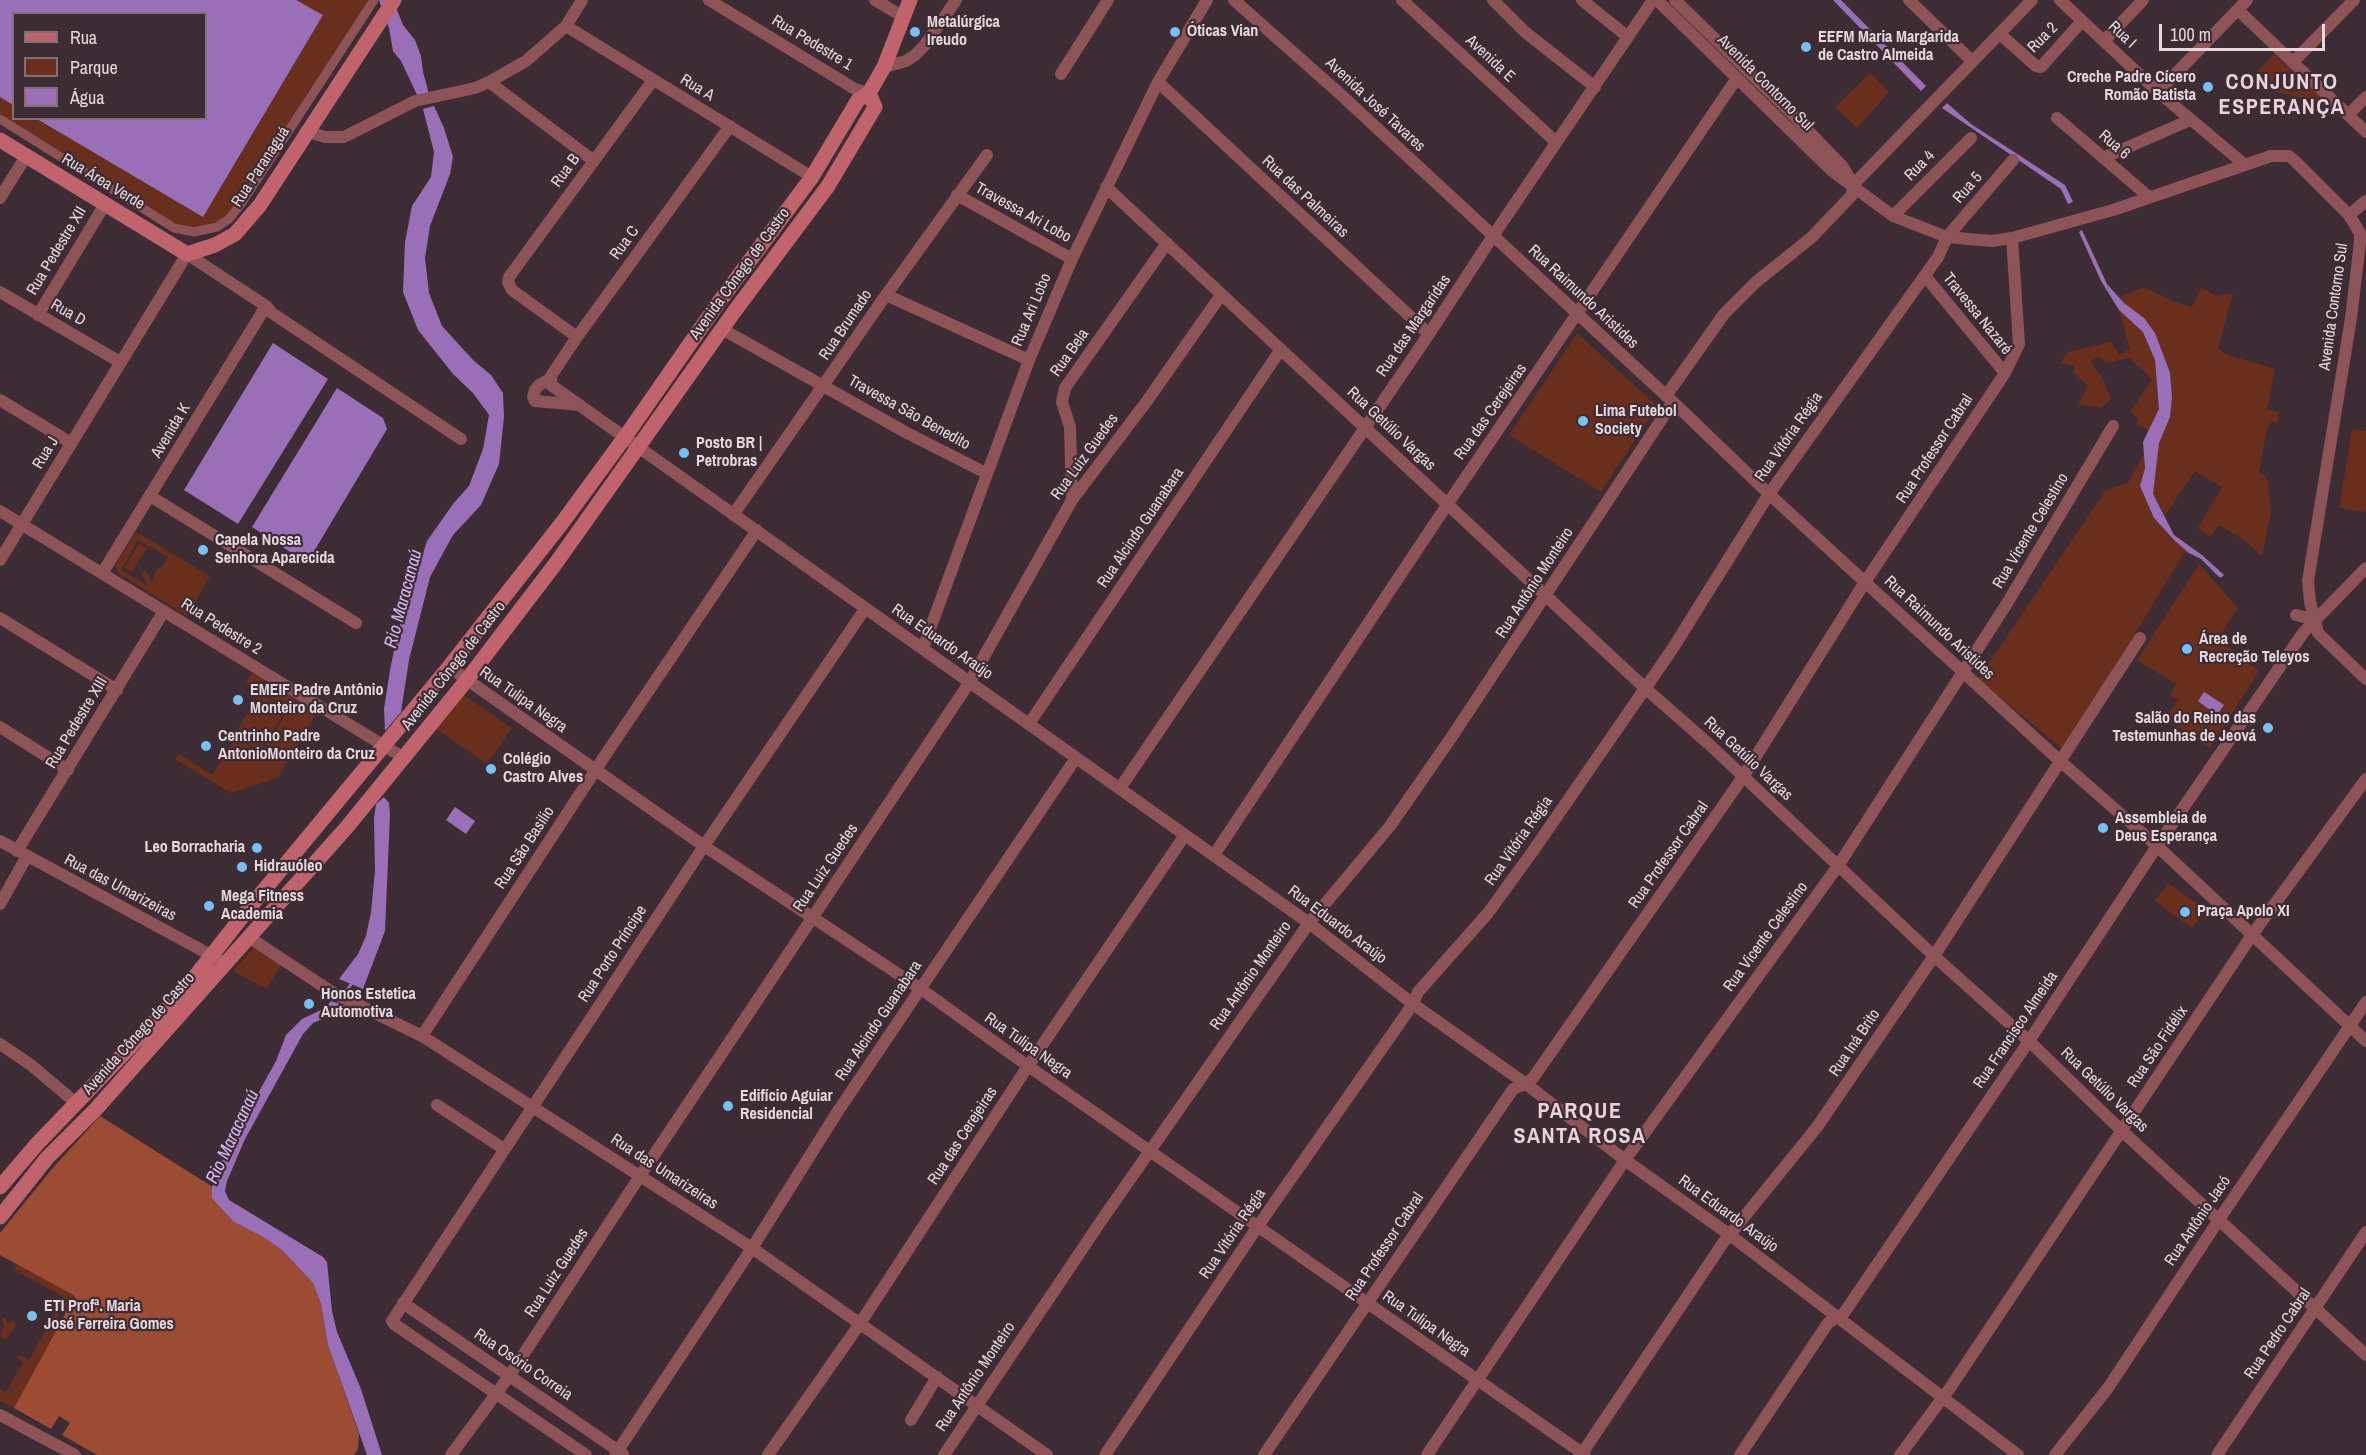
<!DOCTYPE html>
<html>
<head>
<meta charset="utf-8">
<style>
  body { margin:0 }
  #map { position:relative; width:2366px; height:1455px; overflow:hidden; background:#3d2c33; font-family:"Archivo Narrow",sans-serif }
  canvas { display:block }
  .legend { position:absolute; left:12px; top:12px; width:195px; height:108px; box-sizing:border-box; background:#3d2c33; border:2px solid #807177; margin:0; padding:8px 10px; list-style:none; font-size:18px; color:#e5d9dd }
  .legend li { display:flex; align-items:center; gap:12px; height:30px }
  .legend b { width:30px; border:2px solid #807177 }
  .scale { position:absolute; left:2159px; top:24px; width:166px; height:27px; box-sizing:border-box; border:3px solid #e5d9dd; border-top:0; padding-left:8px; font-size:18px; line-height:21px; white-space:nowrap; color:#e5d9dd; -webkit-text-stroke:4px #3d2c33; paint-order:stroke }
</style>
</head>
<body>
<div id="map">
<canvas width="2366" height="1455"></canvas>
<ul class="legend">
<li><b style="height:8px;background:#c0636c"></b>Rua</li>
<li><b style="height:16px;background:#692e1c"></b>Parque</li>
<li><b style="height:16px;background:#9970b8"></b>Água</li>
</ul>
<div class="scale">100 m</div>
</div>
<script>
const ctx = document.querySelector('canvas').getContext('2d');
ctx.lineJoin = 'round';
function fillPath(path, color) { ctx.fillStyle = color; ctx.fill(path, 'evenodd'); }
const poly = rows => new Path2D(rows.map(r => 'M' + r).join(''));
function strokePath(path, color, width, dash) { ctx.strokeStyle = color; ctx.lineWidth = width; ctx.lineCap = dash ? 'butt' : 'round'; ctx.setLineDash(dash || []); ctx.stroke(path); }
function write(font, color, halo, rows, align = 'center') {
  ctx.font = font + ' "Archivo Narrow",sans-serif'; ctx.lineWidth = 4.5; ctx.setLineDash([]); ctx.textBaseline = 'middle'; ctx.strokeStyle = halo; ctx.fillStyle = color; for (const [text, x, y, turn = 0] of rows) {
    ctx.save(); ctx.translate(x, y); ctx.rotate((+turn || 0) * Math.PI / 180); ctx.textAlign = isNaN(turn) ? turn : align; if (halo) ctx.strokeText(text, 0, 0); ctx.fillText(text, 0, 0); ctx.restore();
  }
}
fillPath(poly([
  [296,0,374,0,241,204,217,227,183,230,0,119,0,97,13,105,14,118,37,119,203,217,323,15],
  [2274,54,2323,99,2321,103,2245,84],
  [1870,73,1889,92,1857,128,1835,107],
  [2144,287,2175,302,2192,307,2201,287,2216,296,2233,293,2218,349,2225,354,2275,369,2267,410,2279,412,2277,423,2272,421,2267,429,2259,472,2264,474,2268,482,2271,513,2262,556,2244,540,2219,525,2210,537,2198,528,2222,487,2195,471,2165,515,2153,494,2155,459,2160,437,2170,416,2172,398,2155,333,2119,298],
  [2119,310,2143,332,2155,360,2159,409,2149,431,2136,424,2138,418,2130,412,2152,379,2129,358,2106,363,2098,356,2091,362,2104,381,2111,399,2101,408,2078,404,2088,386,2074,373,2074,366,2060,363,2068,352,2111,342,2119,355,2130,349],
  [1576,335,1579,335,1655,404,1656,408,1601,492,1509,435],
  [2352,429,2366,431,2366,512,2339,508],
  [2144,454,2145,468,2140,486,2147,501,2154,518,2175,541,2189,553,2184,553,2064,750,1978,679,2106,490,2128,483],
  [136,532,210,576,187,616,119,574,115,566],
  [138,540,168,557,162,567,156,570,152,583,145,569,142,574,147,585,121,570],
  [139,543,147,548,132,572,125,568],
  [2199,564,2238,608,2218,639,2259,671,2210,748,2165,719,2178,700,2170,695,2176,684,2137,660],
  [252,672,265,680,257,693,254,693,246,683],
  [267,681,317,712,278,778,231,793,175,759,179,754,212,775,235,738,261,753,289,709,261,692],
  [260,693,286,709,260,751,234,735],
  [461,693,512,728,487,764,436,729],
  [2168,883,2205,909,2192,928,2155,901],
  [255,946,281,965,267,989,233,971],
  [17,1264,75,1296,67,1310,60,1311,55,1320,60,1323,14,1408,0,1401,0,1389,6,1392,23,1362,17,1358,19,1355,29,1360,64,1297,14,1270],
  [5,1317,7,1323,13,1321,16,1324,7,1339,2,1338,0,1335,4,1326,1,1319]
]), '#692e1c');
fillPath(poly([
  [100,1116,208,1184,212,1187,213,1198,234,1222,263,1237,282,1250,313,1283,321,1304,328,1345,359,1434,358,1449,354,1455,97,1455,62,1435,70,1423,59,1416,51,1429,14,1408,75,1296,0,1255,0,1233,52,1169]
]), '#9c4c33');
fillPath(poly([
  [0,0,296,0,323,15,203,217,37,119,206,118,206,14,14,14,13,105,0,97],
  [379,0,393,0,403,25,415,40,421,56,423,72,429,94,418,97,401,61,393,51,389,28],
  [1833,0,1841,0,1926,86,1921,91],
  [1947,103,1971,124,2065,185,2073,202,2068,204,2061,189,1942,108],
  [434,106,444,128,453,157,450,174,430,226,425,258,429,293,442,326,473,360,491,375,503,393,504,417,499,464,481,505,453,535,430,577,409,660,401,712,385,731,384,709,390,670,398,631,427,541,453,504,469,486,483,449,489,415,473,393,453,374,418,330,403,292,405,242,412,206,431,177,434,152,423,109],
  [2082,230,2107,284,2124,303,2144,318,2155,333,2170,373,2172,398,2170,417,2159,443,2153,494,2174,535,2202,555,2224,575,2222,577,2219,577,2201,559,2189,553,2175,541,2154,518,2140,486,2145,468,2143,442,2159,409,2155,360,2143,332,2119,310,2101,281,2079,232],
  [273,343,328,379,238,524,184,490],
  [337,388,383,418,387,429,307,563,252,527],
  [2204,692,2224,705,2217,715,2198,701],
  [384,797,389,803,390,814,385,931,363,989,339,979,358,954,366,936,371,912,375,871,374,818,376,804],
  [455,807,475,821,466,834,446,820],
  [331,1001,349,1007,313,1023,303,1034,245,1139,227,1181,225,1191,229,1200,323,1257,327,1262,332,1311,337,1332,361,1389,382,1455,367,1455,328,1345,321,1304,313,1283,282,1250,263,1237,234,1222,212,1198,212,1187,225,1153,276,1061,286,1035,302,1019,325,1008]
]), '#9970b8');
strokePath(poly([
  [344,995,353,981]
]), '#9970b8', 3);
strokePath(poly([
  [0,119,174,228,194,232,217,227,229,219,241,204,374,0]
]), '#8d5357', 9);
strokePath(poly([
  [709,0,855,89,869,93],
  [875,0,902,16],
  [1234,0,1339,93,1673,402,1769,494,2060,761,2157,846,2366,1041],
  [1402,0,1556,142],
  [1493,0,1525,32,1595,87],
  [1582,0,1628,37],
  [1657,0,1832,171,1893,216,1947,237,1991,241,2012,238,2113,210,2271,156,2289,156,2295,161,2349,215,2360,233,2360,242,2351,318,2308,581,2310,602,2318,633,2366,679],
  [1675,0,1791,113,1843,167,1853,184],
  [1909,0,1972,61],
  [2060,0,2158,92,2244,164],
  [2238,10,2366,132],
  [566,26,812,177],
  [2000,34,2036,66,2041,67,2082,21],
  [2104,41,2143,0],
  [2293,62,2354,0],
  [884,67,906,61,915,55,925,45,956,0],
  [1061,74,1108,0],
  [489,82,594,161],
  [1158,82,1429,334],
  [2158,92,2247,0],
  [2348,115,2366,97],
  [2057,118,2149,197],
  [730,126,577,337,551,376,551,385,1309,923,1413,1004,1526,1084,1625,1160,1730,1235,2018,1455],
  [306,131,325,137,344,137,415,101,475,88,489,82,526,61,566,26,582,0],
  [2103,158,2190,120],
  [1853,185,2032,0],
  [1106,187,1645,688,1711,746,1934,956,2029,1041,2122,1131,2366,1355],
  [957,195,1072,259],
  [0,198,26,156],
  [2349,215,2366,201],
  [1893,216,1971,138],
  [1925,276,2005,373],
  [0,292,120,362],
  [886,295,1029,360],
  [38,315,105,204],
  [722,329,907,433,986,473],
  [577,337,512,290,508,282,509,277,653,80],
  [550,379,539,385,535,390,533,397,535,401,580,405],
  [1666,396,1724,314,1756,282,1812,237,1852,195,1853,185],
  [0,400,71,443],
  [150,496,356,623],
  [1072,500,1070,427,1062,402,1065,388,1167,243],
  [0,511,404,758],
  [733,515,886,295,987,155],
  [0,560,187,254,266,306,272,313,461,439],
  [103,572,266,306],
  [2296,615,2316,620],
  [0,618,117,690],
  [923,648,1029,360,1072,259,1158,82,1207,0],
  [449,667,704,846,921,989,1028,1066,1585,1455],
  [1029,724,1281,349],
  [0,727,68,770],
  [1120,788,1429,334,1493,236,1653,0],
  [0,841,218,959],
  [17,851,164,611],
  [1214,855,1447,505,1737,78],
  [0,904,27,856],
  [250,938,332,992,422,1036,752,1248,1047,1455],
  [422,1036,602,760,757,530],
  [0,1044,31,1065,76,1103],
  [437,1105,504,1149],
  [403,1303,623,1454],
  [0,1415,75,1455],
  [911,1420,937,1377],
  [451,1455,510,1375,640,1176,969,683,1072,500,1147,401,1221,295],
  [586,1455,394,1324,392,1321,704,846,865,609],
  [615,1455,752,1248,838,1111,1076,758],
  [768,1455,859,1325,1028,1066,1185,835],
  [944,1455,1101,1221,1309,923,1390,826,1453,735,1673,402],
  [1105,1455,1258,1226,1413,1004,1418,992,1488,913,1533,851,1673,648,1769,494,1938,257,1947,237,2013,160],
  [1264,1455,1513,1089,1526,1084,1533,1078,1743,777,1865,582,2005,373,2019,344,2012,238],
  [1427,1455,1625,1160,1838,866,2006,605,2113,426],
  [1581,1455,1723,1243,1817,1127,1934,956,2140,638],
  [1740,1455,1828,1323,1844,1313,2029,1041,2157,846,2303,633,2366,568],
  [1900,1455,1950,1388,2252,935,2366,779],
  [2055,1455,2108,1388,2226,1209,2366,1002],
  [2217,1455,2366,1232]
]), '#8d5357', 12);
strokePath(poly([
  [0,140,187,254,215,245,235,234,260,205,394,0],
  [0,1187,37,1144,183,992,245,913,449,667,562,523,625,437,719,302,812,177,858,100,869,93,884,67,910,0],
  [0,1217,47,1158,96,1109,347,827,466,681,556,563,734,312,828,186,875,107,869,93]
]), '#c0636c', 15);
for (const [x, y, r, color] of [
  [915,32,6,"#77bff7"],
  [1175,32,6,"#77bff7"],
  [1806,47,6,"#77bff7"],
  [2208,87,6,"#77bff7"],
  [1583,421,6,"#77bff7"],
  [684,453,6,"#77bff7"],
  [203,550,6,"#77bff7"],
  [2187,649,6,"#77bff7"],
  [238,700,6,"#77bff7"],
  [2268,728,6,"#77bff7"],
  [206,746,6,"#77bff7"],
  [491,769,6,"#77bff7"],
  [2103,828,6,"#77bff7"],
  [257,848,6,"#77bff7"],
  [242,867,6,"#77bff7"],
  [209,906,6,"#77bff7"],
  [2185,912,6,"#77bff7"],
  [309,1004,6,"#77bff7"],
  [728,1106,6,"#77bff7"],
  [32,1316,6,"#77bff7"]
]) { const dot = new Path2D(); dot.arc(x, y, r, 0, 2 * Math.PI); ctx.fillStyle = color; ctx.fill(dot); strokePath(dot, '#3d2c33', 2); }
write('bold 16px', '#e5d9dd', '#3d2c33', [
  ["Metalúrgica",927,23],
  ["Ireudo",927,41],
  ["Óticas Vian",1187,32],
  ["EEFM Maria Margarida",1818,38],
  ["de Castro Almeida",1818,56],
  ["Creche Padre Cícero",2196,78,"right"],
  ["Romão Batista",2196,96,"right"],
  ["Lima Futebol",1595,412],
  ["Society",1595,430],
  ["Posto BR |",696,444],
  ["Petrobras",696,462],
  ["Capela Nossa",215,541],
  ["Senhora Aparecida",215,559],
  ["Área de",2199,640],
  ["Recreção Teleyos",2199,658],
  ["EMEIF Padre Antônio",250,691],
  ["Monteiro da Cruz",250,709],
  ["Salão do Reino das",2256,719,"right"],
  ["Testemunhas de Jeová",2256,737,"right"],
  ["Centrinho Padre",218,737],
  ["AntonioMonteiro da Cruz",218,755],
  ["Colégio",503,760],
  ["Castro Alves",503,778],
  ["Assembleia de",2115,819],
  ["Deus Esperança",2115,837],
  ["Leo Borracharia",245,848,"right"],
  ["Hidrauóleo",254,867],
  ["Mega Fitness",221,897],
  ["Academia",221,915],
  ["Praça Apolo XI",2197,912],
  ["Honos Estetica",321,995],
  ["Automotiva",321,1013],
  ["Edifício Aguiar",740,1097],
  ["Residencial",740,1115],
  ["ETI Profª. Maria",44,1307],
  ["José Ferreira Gomes",44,1325]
], 'left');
write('16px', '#e5d9dd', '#3d2c33', [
  ["Rua I",2122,35,43],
  ["Rua 2",2043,38,-45],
  ["Rua Pedestre 1",812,43,31],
  ["Avenida E",1490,59,43],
  ["Avenida Contorno Sul",1765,83,45],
  ["Rua A",697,88,31],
  ["Avenida José Tavares",1375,105,43],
  ["Rua 6",2114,145,41],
  ["Rua 4",1920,166,-45],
  ["Rua Paranaguá",261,167,-57],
  ["Rua B",566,171,-54],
  ["Rua Área Verde",103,182,31],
  ["Rua 5",1968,188,-49],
  ["Rua das Palmeiras",1305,197,43],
  ["Travessa Ari Lobo",1023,213,29],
  ["Rua C",625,243,-54],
  ["Rua Pedestre XII",57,251,-59],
  ["Avenida Cônego de Castro",740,274,-54],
  ["Rua Raimundo Aristides",1583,297,43],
  ["Avenida Contorno Sul",2334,307,-82],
  ["Rua Ari Lobo",1032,310,-67],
  ["Rua D",68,313,30],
  ["Travessa Nazaré",1977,314,51],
  ["Rua Brumado",846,325,-56],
  ["Rua das Margaridas",1414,326,-56],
  ["Rua Bela",1070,353,-55],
  ["Rua das Cerejeiras",1491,412,-55],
  ["Travessa São Benedito",909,413,29],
  ["Rua Getúlio Vargas",1391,429,43],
  ["Avenida K",171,431,-59],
  ["Rua Vitória Régia",1789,437,-55],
  ["Rua Professor Cabral",1935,449,-57],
  ["Rua J",46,453,-59],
  ["Rua Luiz Guedes",1085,457,-54],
  ["Rua Alcindo Guanabara",1141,528,-56],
  ["Rua Vicente Celestino",2031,531,-59],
  ["Rua Antônio Monteiro",1535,583,-57],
  ["Rua Pedestre 2",221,627,32],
  ["Rua Raimundo Aristides",1939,628,43],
  ["Rua Eduardo Araújo",942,642,35],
  ["Avenida Cônego de Castro",454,666,-52],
  ["Rua Tulipa Negra",523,700,35],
  ["Rua Pedestre XIII",77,723,-59],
  ["Rua Getúlio Vargas",1748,759,43],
  ["Rua Vitória Régia",1519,841,-55],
  ["Rua São Basilio",525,848,-57],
  ["Rua Professor Cabral",1669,855,-55],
  ["Rua Luiz Guedes",826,868,-56],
  ["Rua das Umarizeiras",120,888,28],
  ["Rua Eduardo Araújo",1337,925,37],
  ["Rua Vicente Celestino",1766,937,-54],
  ["Rua Porto Príncipe",613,954,-57],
  ["Rua Antônio Monteiro",1251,976,-55],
  ["Rua Alcindo Guanabara",879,1021,-56],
  ["Rua Francisco Almeida",2016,1030,-56],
  ["Avenida Cônego de Castro",139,1034,-48],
  ["Rua Iná Brito",1855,1043,-56],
  ["Rua Tulipa Negra",1028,1046,35],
  ["Rua São Fidélix",2158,1047,-56],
  ["Rua Getúlio Vargas",2104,1090,44],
  ["Rua das Cerejeiras",963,1136,-57],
  ["Rua das Umarizeiras",664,1172,33],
  ["Rua Eduardo Araújo",1728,1214,36],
  ["Rua Antônio Jacó",2198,1221,-56],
  ["Rua Vitória Régia",1233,1234,-56],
  ["Rua Professor Cabral",1385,1247,-56],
  ["Rua Luiz Guedes",557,1273,-57],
  ["Rua Tulipa Negra",1426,1324,35],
  ["Rua Pedro Cabral",2278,1334,-56],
  ["Rua Osório Correia",523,1365,34],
  ["Rua Antônio Monteiro",976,1377,-56]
]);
write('italic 18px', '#d9b9f3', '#3d2c33', [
  ["Rio Maracanaú",404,599,-75],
  ["Rio Maracanaú",233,1137,-65]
]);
ctx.letterSpacing = '1.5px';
write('bold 22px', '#ead3dc', '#3d2c33', [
  ["CONJUNTO",2282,83],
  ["ESPERANÇA",2282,108],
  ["PARQUE",1580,1112],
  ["SANTA ROSA",1580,1137]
]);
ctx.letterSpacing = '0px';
</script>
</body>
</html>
